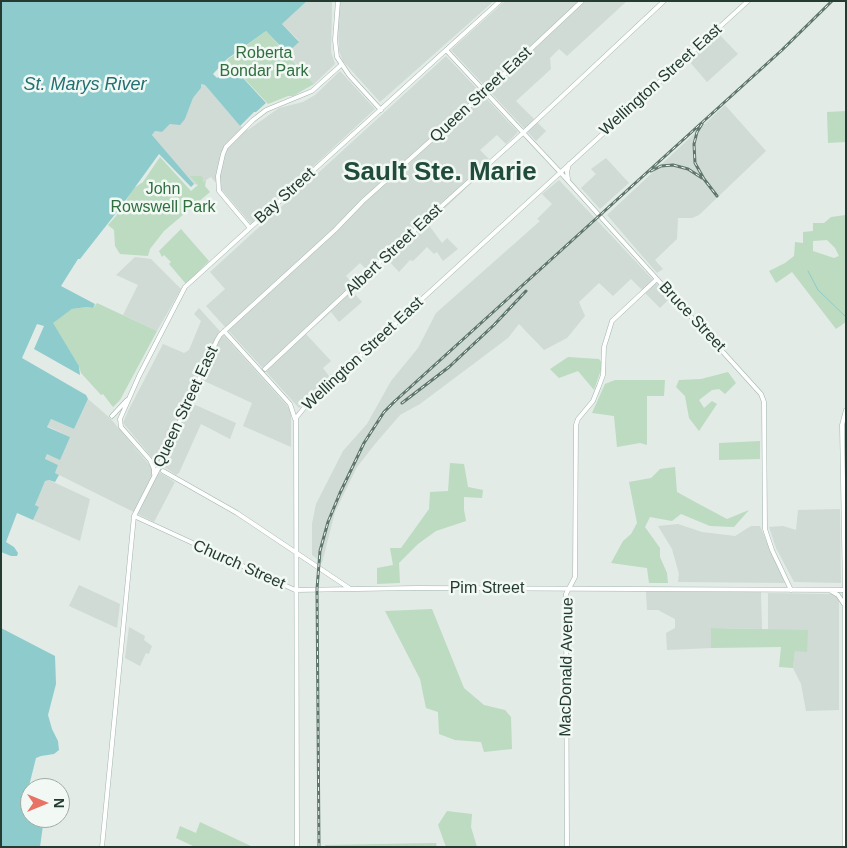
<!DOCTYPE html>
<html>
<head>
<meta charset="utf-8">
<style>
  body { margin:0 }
  #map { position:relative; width:847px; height:848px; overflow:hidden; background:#e2ebe6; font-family:Arial,sans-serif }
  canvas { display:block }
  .frame { position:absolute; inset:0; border:2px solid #233b31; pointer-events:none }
  .north { position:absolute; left:20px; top:778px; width:50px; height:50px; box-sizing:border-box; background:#f2f8f4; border:1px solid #9faca6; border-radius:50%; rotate:90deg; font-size:14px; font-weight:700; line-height:20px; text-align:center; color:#233b31 }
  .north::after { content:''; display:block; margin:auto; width:18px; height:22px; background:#e87263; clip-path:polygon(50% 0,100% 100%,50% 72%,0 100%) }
</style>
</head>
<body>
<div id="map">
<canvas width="847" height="848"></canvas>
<div class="frame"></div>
<div class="north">N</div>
</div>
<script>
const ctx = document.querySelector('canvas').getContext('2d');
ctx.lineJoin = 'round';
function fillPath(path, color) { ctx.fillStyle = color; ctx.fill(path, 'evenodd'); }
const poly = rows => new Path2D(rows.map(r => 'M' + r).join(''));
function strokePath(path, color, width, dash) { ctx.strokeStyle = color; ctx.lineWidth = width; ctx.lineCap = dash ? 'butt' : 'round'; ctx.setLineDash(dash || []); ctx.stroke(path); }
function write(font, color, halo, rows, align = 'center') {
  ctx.font = font + ' Arial,sans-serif'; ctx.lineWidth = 5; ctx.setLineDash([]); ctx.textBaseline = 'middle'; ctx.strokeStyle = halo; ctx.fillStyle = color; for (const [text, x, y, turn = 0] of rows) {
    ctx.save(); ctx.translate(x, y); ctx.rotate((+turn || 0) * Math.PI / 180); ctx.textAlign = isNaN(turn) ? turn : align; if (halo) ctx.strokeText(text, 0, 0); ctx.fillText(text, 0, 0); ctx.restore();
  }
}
fillPath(poly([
  [307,1,332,1,332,7,331,52,335,64,314,84,287,53,299,41,282,24],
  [340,1,494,1,380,102,343,61,339,51,338,26],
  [505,1,627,1,567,56,559,49,550,58,551,69,516,101,546,131,536,141,451,50],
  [718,33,738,54,707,82,688,60],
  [446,56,518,132,506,144,497,135,480,150,493,163,428,224,442,243,447,238,458,249,443,261,437,252,434,254,427,247,413,261,410,260,399,272,387,259,372,275,360,263,346,276,357,288,353,292,362,302,339,322,331,312,306,334,331,361,323,368,332,380,299,408,206,306,225,289,210,272],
  [340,71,375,109,251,224,211,177,198,185,194,184,152,135,155,131,162,132,170,124,180,124,185,119,193,98,201,88,201,84,205,85,240,126,248,130,279,108,303,102,315,95],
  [725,105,766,151,699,215,692,218,678,218,677,239,655,260,663,269,657,273,607,215],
  [606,158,629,183,600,209,581,188,596,174,591,169],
  [559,180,670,298,660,308,631,279,613,296,599,283,579,302,585,316,567,338,544,350,519,324,508,338,420,404,400,415,375,444,357,467,335,512,322,563,312,555,312,524,316,504,343,451,367,424,391,381,418,348,436,313,540,221,537,219,552,204,542,194],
  [135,257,151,259,181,289,157,331,123,315,138,285,116,275],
  [199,308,291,410,291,447,243,426,252,403,202,380,191,403,236,423,230,439,201,424,179,473,176,475,154,460,123,423,128,411,163,344,184,353,189,350,201,321,194,314],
  [88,399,110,418,152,468,175,482,154,522,55,473,58,465,45,460,47,454,70,437,47,426,51,419,74,429],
  [49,480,90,499,80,541,33,520,39,507,35,505,40,490,45,481],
  [840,509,841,583,794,582,776,548,769,527,783,526,796,530,798,510],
  [678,524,702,532,735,536,751,526,760,526,785,583,678,582,679,574,672,549,658,526],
  [79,585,120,604,117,628,69,606],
  [646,591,761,592,762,629,711,628,711,648,667,650,666,633,675,628,675,619,658,610,647,610],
  [768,593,833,594,839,599,839,710,806,711,801,684,793,668,795,651,768,630],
  [129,627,145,636,144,640,152,646,149,654,146,653,140,666,125,658]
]), '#d0dbd5');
fillPath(poly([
  [266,31,314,84,293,96,288,96,268,104,227,60],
  [846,111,846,142,828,143,827,112],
  [160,157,191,191,198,185,190,176,201,176,203,178,203,182,206,180,205,186,210,192,164,231,150,249,148,256,120,254,115,246,114,230,108,225,116,216,134,188,143,182],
  [846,215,846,322,836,329,792,272,776,283,769,271,785,263,794,256,795,242,803,243,803,232,813,231,813,223,824,223,831,217],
  [827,240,835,248,839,256,834,258,813,251,813,241],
  [181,229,209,261,186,284,169,264,171,262,164,255,162,257,159,251],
  [97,303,157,331,120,400,113,407,103,394,101,395,81,373,79,366,52,323,72,309,87,307,93,308],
  [568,357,599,359,603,364,594,390,578,371,559,378,550,369],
  [728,372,736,383,725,394,719,389,712,390,699,400,704,408,712,401,717,404,699,431,689,418,685,396,676,387,679,380,701,379],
  [615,380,665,380,664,396,647,396,647,445,640,443,617,447,614,416,592,413,605,384],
  [760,441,760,459,719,460,719,443],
  [450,463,464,464,468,487,483,490,482,498,464,497,464,510,466,521,436,531,418,544,399,563,400,583,377,584,377,568,393,565,390,548,401,548,429,509,430,492,448,491],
  [675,467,677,492,697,503,727,519,749,510,734,527,710,526,681,514,672,521,650,517,645,527,660,548,660,557,667,573,668,583,649,583,647,568,611,563,623,541,631,534,637,523,629,482,651,478,660,469],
  [432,609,464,688,484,705,505,710,511,717,512,749,484,752,481,742,455,740,439,734,438,712,426,708,420,679,385,611],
  [711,628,808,630,807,652,795,651,793,668,779,667,781,647,711,648],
  [447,811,472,814,471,827,477,847,446,847,438,825],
  [200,822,253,847,195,847,176,838,180,826,196,833],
  [436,843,437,847,325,847,325,845]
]), '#bcdbc1');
fillPath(poly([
  [1,1,307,1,282,24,299,42,287,53,266,31,227,59,213,74,217,78,231,65,266,103,256,112,254,112,240,126,205,85,201,84,201,88,193,98,185,119,180,125,170,124,162,132,155,131,152,135,194,184,191,187,159,154,120,208,80,259,78,259,61,286,95,304,93,308,87,307,72,309,53,323,79,366,80,375,34,349,44,326,37,324,22,358,86,395,88,399,74,429,51,419,47,427,70,437,60,460,47,454,45,459,58,465,55,473,59,475,55,482,49,480,45,481,35,505,39,507,33,520,17,513,6,542,14,547,18,553,17,556,11,556,1,552],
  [1,628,55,656,56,684,48,715,52,729,58,741,59,750,54,754,41,756,36,758,29,786,30,818,44,818,40,847,1,847]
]), '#8ecbcc');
strokePath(poly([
  [808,271,818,290,846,317]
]), '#8ecbcc', 1);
const secondary = poly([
  [338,1,335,40,337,57,349,75,381,110],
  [446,50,560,172,761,394,764,402,765,529,772,550,791,590],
  [568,179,567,172,569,164],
  [250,228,219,191,218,176,223,154,226,147,253,120,266,110,312,91,341,65],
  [224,331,290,404,295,419],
  [265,369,386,256,523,133,664,1],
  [112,416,127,400],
  [163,471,237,513,349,588],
  [154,474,154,469,150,460,121,427,120,419,139,376,185,287,500,1],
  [134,516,295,590,417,588,846,590],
  [831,591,838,595,844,604],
  [102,847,134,516,159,467,217,340,220,335,335,230,363,201,485,92,582,1],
  [297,847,296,418,304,408,363,353,748,1],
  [567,847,566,594,575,577,576,425,578,419,593,401,599,386,603,375,604,347,612,321,657,279],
  [845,847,845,590,842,425,846,410]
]);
strokePath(secondary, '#a1b6ac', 5);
strokePath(secondary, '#fff', 4);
const rail = poly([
  [702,124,697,132,694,144,695,163,704,179,717,196],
  [651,171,661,166,673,165,688,169,702,178],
  [402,403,449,367,494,325,526,291],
  [319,847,317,589,320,551,328,522,340,493,364,443,384,412,395,401,782,50,832,1]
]);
strokePath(rail, '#5e766c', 3);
strokePath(rail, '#f2f8f4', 1, [4]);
write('16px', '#306f40', '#f2f8f4', [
  ["Roberta",264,54],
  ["Bondar Park",264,72],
  ["John",163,190],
  ["Rowswell Park",163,208]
]);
write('16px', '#233b31', '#f2f8f4', [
  ["Wellington Street East",661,80,-42],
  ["Queen Street East",481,95,-43],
  ["Bay Street",285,196,-42],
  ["Albert Street East",394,250,-43],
  ["Bruce Street",692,317,47],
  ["Wellington Street East",363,354,-43],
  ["Queen Street East",186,407,-65],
  ["Church Street",239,565,24],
  ["Pim Street",487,589],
  ["MacDonald Avenue",567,667,-89]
]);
write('italic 18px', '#227073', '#f2f8f4', [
  ["St. Marys River",85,85]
]);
write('bold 26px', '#214c3b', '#f2f8f4', [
  ["Sault Ste. Marie",440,173]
]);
</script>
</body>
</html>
